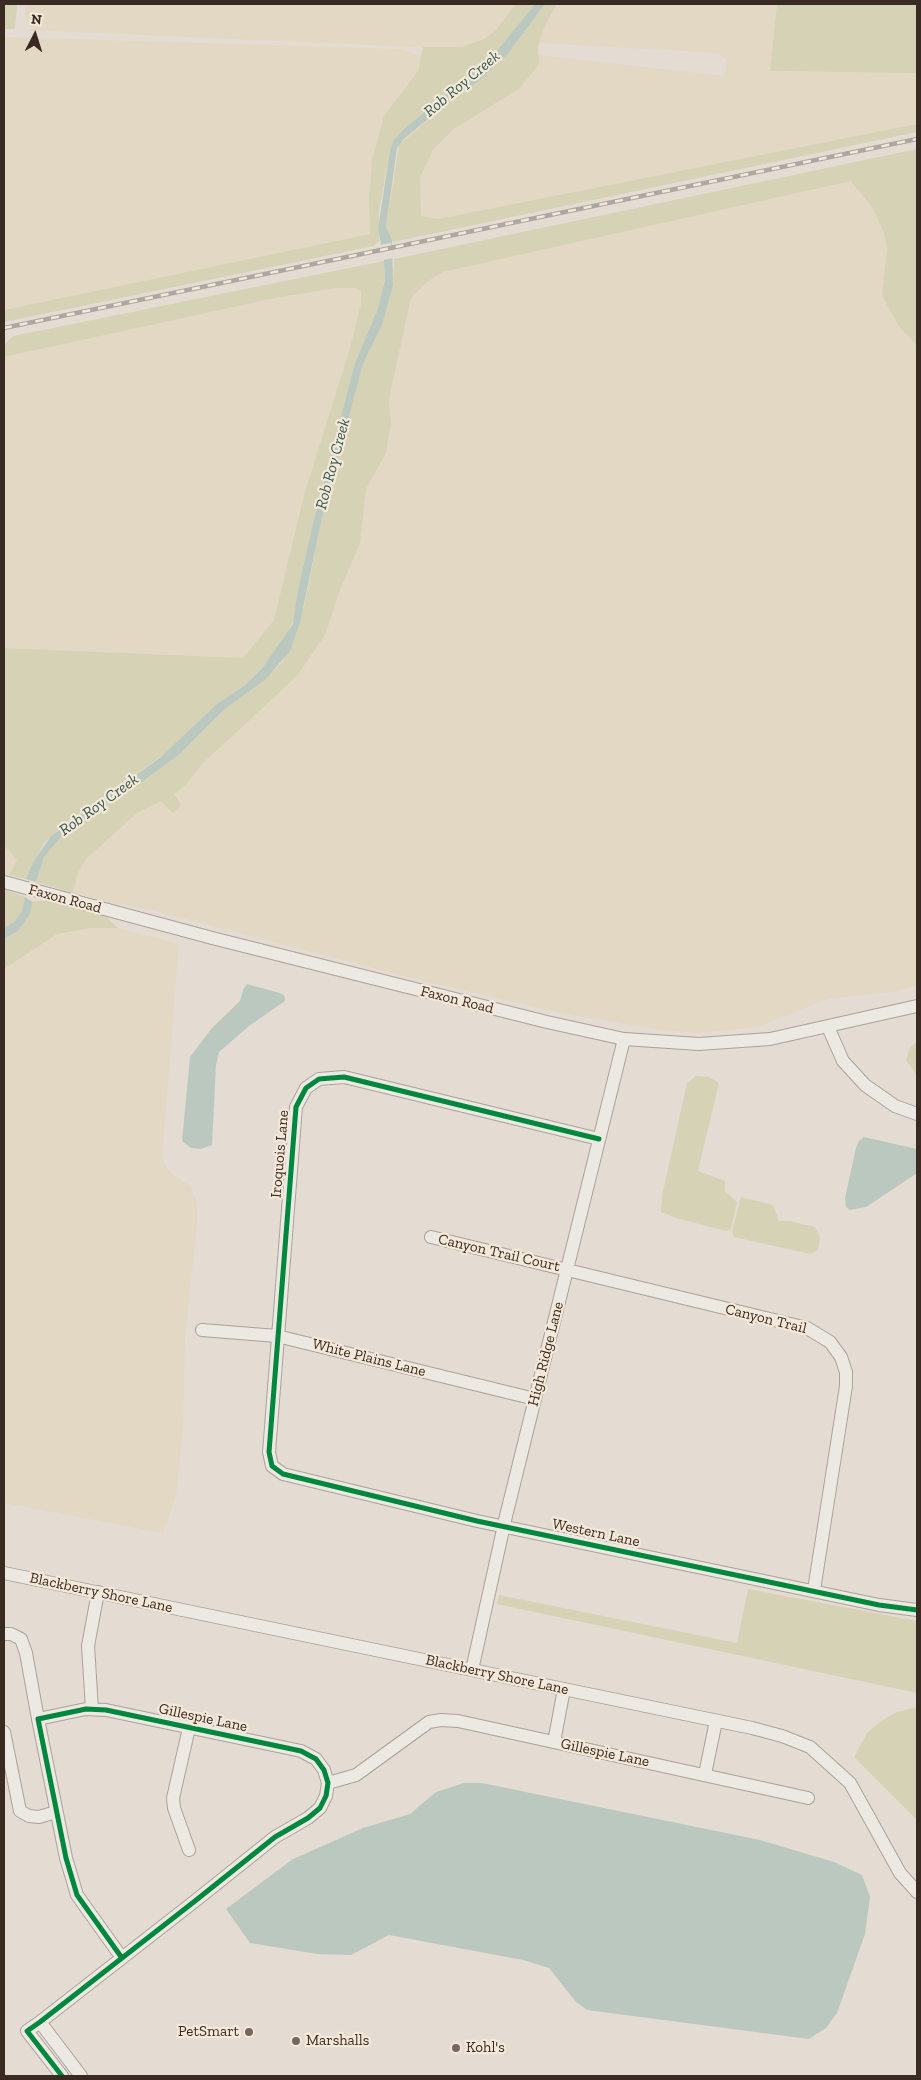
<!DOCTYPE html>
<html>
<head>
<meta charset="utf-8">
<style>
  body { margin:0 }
  #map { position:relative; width:921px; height:2080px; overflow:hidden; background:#e4dcd2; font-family:"Zilla Slab",serif }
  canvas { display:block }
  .frame { position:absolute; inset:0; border:5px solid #392a22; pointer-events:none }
  .north { position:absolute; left:10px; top:10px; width:50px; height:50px; -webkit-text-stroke:4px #f4e9d9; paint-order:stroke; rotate:5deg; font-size:14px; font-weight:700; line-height:20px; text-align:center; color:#392a22 }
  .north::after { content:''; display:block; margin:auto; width:18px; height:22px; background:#392a22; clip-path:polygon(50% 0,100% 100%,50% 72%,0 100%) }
</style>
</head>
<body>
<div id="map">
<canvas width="921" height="2080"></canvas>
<div class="frame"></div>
<div class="north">N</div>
</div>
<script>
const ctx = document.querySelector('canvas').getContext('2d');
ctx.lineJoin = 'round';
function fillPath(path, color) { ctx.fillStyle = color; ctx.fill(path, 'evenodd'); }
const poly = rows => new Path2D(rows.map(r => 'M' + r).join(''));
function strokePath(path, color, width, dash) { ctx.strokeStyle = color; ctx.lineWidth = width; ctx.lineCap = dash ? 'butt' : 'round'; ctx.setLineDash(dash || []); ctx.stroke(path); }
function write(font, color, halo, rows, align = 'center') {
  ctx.font = font + ' "Zilla Slab",serif'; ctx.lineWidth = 4.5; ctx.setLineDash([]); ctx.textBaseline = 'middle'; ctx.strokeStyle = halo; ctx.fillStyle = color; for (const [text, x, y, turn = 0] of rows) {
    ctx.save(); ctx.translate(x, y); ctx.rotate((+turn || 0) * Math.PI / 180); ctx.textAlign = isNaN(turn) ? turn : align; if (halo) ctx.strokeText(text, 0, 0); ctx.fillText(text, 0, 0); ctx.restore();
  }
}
fillPath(poly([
  [25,4,516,4,496,30,484,39,462,47,437,48,31,30,25,13],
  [557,4,777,4,770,71,917,73,917,124,438,219,421,215,420,177,433,150,454,129,520,88,538,64,538,55,724,76,726,70,726,60,718,53,539,43,545,25],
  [4,37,400,49,421,56,418,71,384,116,372,161,369,196,370,234,4,310],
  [852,181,872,207,884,233,887,249,882,295,898,325,917,346,917,986,891,992,827,999,757,1027,696,1033,655,1029,566,1014,423,981,159,912,101,901,73,892,78,873,87,858,124,823,137,813,161,801,181,806,173,795,185,786,202,764,297,676,326,633,339,592,360,543,366,489,386,453,391,424,389,399,411,298,427,282,443,272],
  [336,288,355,288,361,291,361,304,350,348,304,495,274,620,243,658,4,648,4,357,275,298],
  [4,845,18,860,9,875,4,874],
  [91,928,118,928,179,944,162,1158,169,1171,191,1187,197,1204,197,1225,185,1336,183,1431,176,1495,163,1533,4,1503,4,969,57,934]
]), '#e2d8c3');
fillPath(poly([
  [4,4,17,4,15,29,4,29],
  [516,4,535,4,495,53,404,129,390,150,379,211,379,241,374,246,4,322,4,310,370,234,369,196,372,161,384,116,418,71,423,47,462,47,484,39,496,30],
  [545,4,557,4,545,25,538,47,539,64,520,88,454,129,433,150,420,177,421,216,438,219,917,124,917,132,393,242,386,228,399,145,451,100,480,80,507,55],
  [777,4,917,4,917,73,770,71],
  [917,149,917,346,898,325,882,295,887,249,884,233,872,207,851,181,443,272,427,282,411,298,389,399,391,424,386,453,366,489,360,543,339,592,326,633,297,676,202,764,185,786,174,794,181,805,173,813,161,801,137,813,87,858,78,873,73,892,84,896,36,882,44,857,60,838,114,798,127,793,180,754,224,710,266,679,283,661,304,606,322,518,363,364,382,325,393,286,394,259],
  [384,261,385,279,378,308,355,363,313,523,298,590,295,618,280,646,263,667,245,685,218,703,170,750,60,828,44,843,26,879,9,875,17,860,4,845,4,648,243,658,274,620,304,495,350,348,361,304,361,291,355,288,336,288,275,298,4,357,4,345,13,336],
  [4,889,25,897,22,911,15,921,4,928],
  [36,901,53,901,106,916,118,928,91,928,57,934,4,969,4,939,18,931,29,916,33,902],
  [917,1042,916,1057,917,1075,906,1060,910,1047],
  [696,1076,709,1077,719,1083,698,1171,725,1181,725,1191,737,1202,731,1229,726,1231,676,1218,661,1212,662,1196,687,1083],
  [741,1197,773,1205,779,1221,789,1221,815,1227,820,1238,818,1250,810,1254,734,1237,732,1231],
  [748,1589,917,1621,917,1693,497,1604,499,1595,737,1643],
  [917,1707,917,1820,854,1757,867,1733,881,1721,897,1712]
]), '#d5d2b5');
fillPath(poly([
  [535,4,545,4,507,55,480,80,451,100,404,139,397,148,386,227,392,240,393,286,382,325,363,364,322,518,300,622,290,651,266,679,224,710,180,754,127,793,114,798,60,838,44,857,36,882,26,879,34,861,51,836,161,757,218,703,245,685,263,667,293,624,298,590,313,523,355,363,378,308,385,280,384,261,378,229,390,150,394,140,404,129,495,53],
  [25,897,33,902,29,916,18,931,4,939,4,928,15,921,22,911],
  [247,984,280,993,284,995,285,1001,249,1026,219,1052,216,1065,212,1145,201,1149,191,1148,182,1141,190,1057,212,1028,240,1001,243,990],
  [864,1137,917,1149,917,1173,866,1207,850,1210,846,1207,845,1198,856,1148,859,1141],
  [464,1783,482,1783,760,1840,834,1862,862,1875,870,1897,865,1934,837,2013,826,2028,809,2039,587,2010,576,2002,549,1968,523,1960,389,1935,351,1955,317,1954,250,1943,226,1909,293,1859,363,1828,410,1814,436,1792]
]), '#bbc8bf');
fillPath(poly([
  [391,243,394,258,383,260,380,245]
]), '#e4dcd2');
const minor = poly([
  [4,882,216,939,547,1022,624,1039,699,1044,770,1039,917,1006],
  [828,1027,843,1061,865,1085,895,1106,917,1114],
  [599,1139,344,1077,319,1079,306,1088,296,1107,269,1452,272,1466,283,1474,477,1521,879,1605,917,1610],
  [431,1237,807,1328,830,1342,841,1357,846,1372,846,1386,814,1590],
  [202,1330,277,1336,535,1399],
  [4,1573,752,1728,782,1736,810,1747,850,1783,900,1873,917,1892],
  [4,1634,11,1634,21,1639,26,1653,38,1719],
  [472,1670,506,1516,624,1039],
  [92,1709,88,1646,98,1592],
  [189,1728,173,1798,174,1808,189,1850],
  [4,1732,20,1811,29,1816,39,1817,56,1812],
  [554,1742,564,1689],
  [705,1774,716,1721],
  [328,1783,356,1775,429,1722,441,1720,458,1721,808,1798],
  [40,2022,81,2076],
  [62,2076,27,2031,40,2022,195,1901,275,1837,308,1818,320,1808,326,1796,328,1783,324,1770,316,1759,301,1751,287,1748,106,1710,86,1709,38,1719,66,1858,77,1895,122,1958]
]);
strokePath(minor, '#aaa29a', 14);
strokePath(minor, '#ece8e2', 12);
const rail = poly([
  [4,328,917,139]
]);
strokePath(rail, '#ada7a2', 4.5);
strokePath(rail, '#f4e9d9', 2.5, [8]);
strokePath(poly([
  [599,1139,344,1077,319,1079,306,1088,296,1107,269,1452,272,1466,283,1474,477,1521,879,1605,917,1610],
  [62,2076,27,2031,40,2022,195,1901,275,1837,308,1818,320,1808,326,1796,328,1783,324,1770,316,1759,301,1751,287,1748,106,1710,86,1709,38,1719,66,1858,77,1895,122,1958]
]), '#00873e', 5);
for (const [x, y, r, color] of [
  [249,2032,5,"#756860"],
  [296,2041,5,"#756860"],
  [456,2048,5,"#756860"]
]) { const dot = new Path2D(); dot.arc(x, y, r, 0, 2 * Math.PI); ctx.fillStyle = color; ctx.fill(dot); strokePath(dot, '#f4e9d9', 2); }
write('15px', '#392a22', '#f4e9d9', [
  ["Faxon Road",65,899,15],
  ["Faxon Road",457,1000,14],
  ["Iroquois Lane",280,1154,-85],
  ["Canyon Trail Court",499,1253,13],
  ["Canyon Trail",766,1319,14],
  ["High Ridge Lane",546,1354,-76],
  ["White Plains Lane",369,1358,14],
  ["Western Lane",596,1533,12],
  ["Blackberry Shore Lane",101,1593,12],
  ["Blackberry Shore Lane",497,1675,12],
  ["Gillespie Lane",203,1718,12],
  ["Gillespie Lane",605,1753,12]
]);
write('15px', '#392a22', '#f4e9d9', [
  ["PetSmart",239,2032,"right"],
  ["Marshalls",306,2041],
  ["Kohl's",466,2048]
], 'left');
write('italic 16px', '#325750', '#f4e9d9', [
  ["Rob Roy Creek",462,84,-40],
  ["Rob Roy Creek",333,464,-75],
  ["Rob Roy Creek",99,805,-36]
]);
</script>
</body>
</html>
